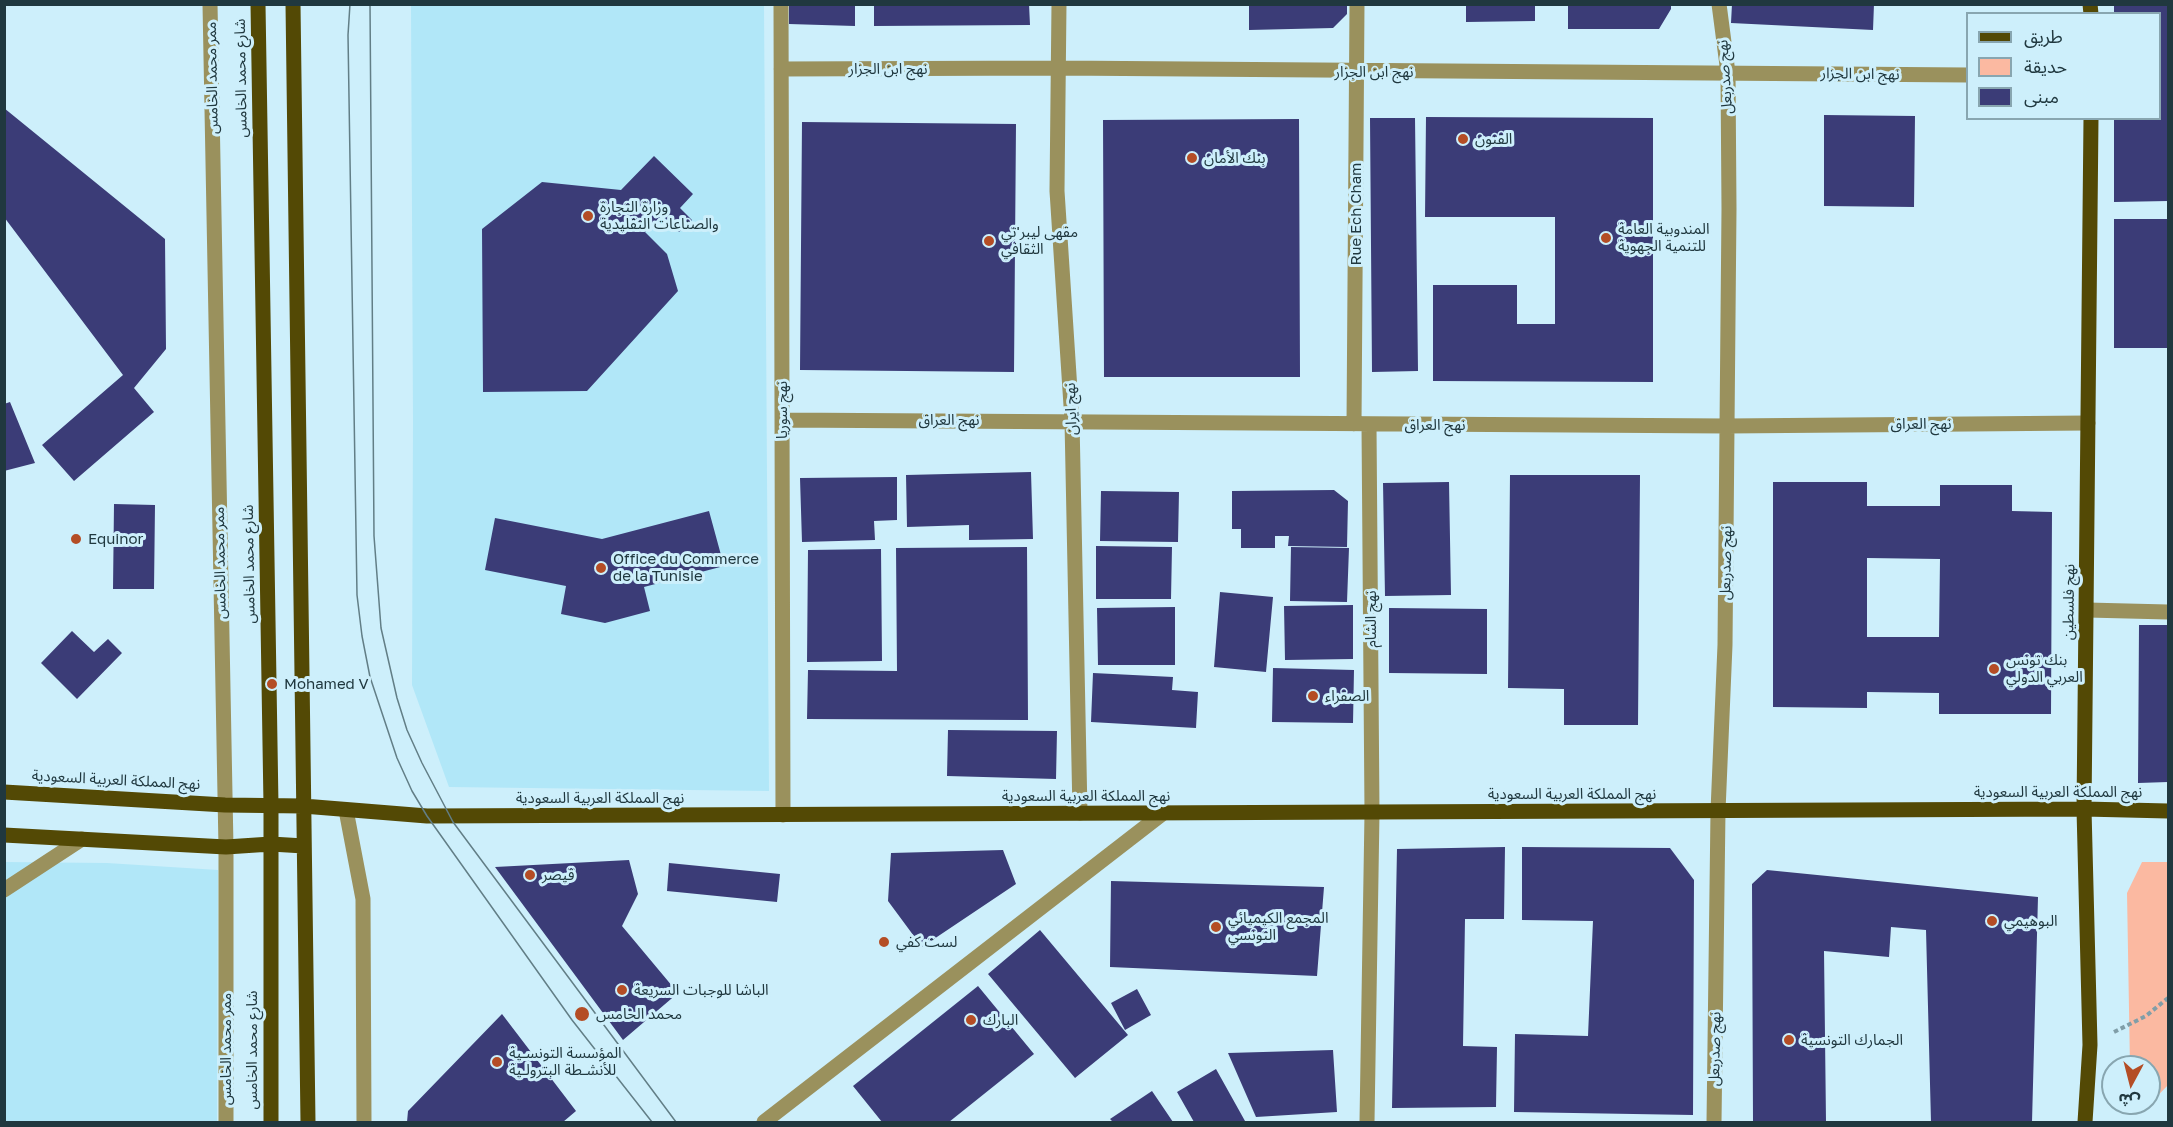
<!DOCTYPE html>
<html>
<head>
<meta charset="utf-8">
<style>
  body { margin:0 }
  #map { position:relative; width:2173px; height:1127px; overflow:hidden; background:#cdeffb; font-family:"Golos Text","Noto Sans Arabic",sans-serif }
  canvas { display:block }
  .frame { position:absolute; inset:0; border:6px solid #20383f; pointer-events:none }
  .legend { position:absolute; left:1966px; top:12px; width:195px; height:108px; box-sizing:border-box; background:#cdeffb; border:2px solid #88a6b0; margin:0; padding:8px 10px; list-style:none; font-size:18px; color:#20383f }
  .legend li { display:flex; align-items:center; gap:12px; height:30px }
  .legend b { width:30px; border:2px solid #88a6b0 }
  .north { position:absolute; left:2101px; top:1055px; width:60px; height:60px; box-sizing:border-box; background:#cdeffb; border:2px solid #88a6b0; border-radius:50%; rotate:187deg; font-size:16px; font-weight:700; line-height:24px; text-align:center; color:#20383f }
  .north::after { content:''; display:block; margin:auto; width:21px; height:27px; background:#b44d25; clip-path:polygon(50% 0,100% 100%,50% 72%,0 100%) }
</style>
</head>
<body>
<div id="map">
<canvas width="2173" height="1127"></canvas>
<div class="frame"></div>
<ul class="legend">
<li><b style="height:8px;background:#534905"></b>طريق</li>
<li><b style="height:16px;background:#fbb9a1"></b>حديقة</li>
<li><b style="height:16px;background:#3b3c77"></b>مبنى</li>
</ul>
<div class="north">ش</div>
</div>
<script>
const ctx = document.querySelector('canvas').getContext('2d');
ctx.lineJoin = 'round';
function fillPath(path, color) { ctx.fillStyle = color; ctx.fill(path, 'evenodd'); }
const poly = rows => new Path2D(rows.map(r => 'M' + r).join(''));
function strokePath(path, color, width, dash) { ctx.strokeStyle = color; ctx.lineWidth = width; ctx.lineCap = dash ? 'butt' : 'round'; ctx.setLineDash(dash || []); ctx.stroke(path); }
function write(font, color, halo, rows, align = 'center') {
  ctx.font = font + ' "Golos Text","Noto Sans Arabic",sans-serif'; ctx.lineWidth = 6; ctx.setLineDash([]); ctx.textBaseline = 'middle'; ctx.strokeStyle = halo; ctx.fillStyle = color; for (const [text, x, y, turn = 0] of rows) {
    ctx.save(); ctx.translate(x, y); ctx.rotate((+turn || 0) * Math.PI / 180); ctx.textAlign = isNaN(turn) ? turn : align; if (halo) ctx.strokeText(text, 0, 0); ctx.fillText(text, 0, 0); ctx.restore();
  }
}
fillPath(poly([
  [411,5,764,5,769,791,449,787,412,685,413,422],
  [5,862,107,863,218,870,217,1122,5,1122]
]), '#b1e7f8');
fillPath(poly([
  [2142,862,2168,862,2168,1085,2146,1108,2137,1105,2135,1103,2149,1103,2149,1067,2130,1067,2127,893]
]), '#fbb9a1');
fillPath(poly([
  [789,4,855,4,855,26,789,24],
  [874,4,1029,4,1030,25,874,26],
  [1249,4,1347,4,1347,14,1333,28,1249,30],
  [1466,4,1535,4,1535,21,1466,22],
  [1568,4,1671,4,1671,9,1659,29,1568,29],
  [1732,4,1874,4,1873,30,1731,23],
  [2114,4,2168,4,2168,201,2114,202,2114,118,2160,118,2160,14,2114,14],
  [4,108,165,239,166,349,134,388,154,412,74,481,42,445,123,375,4,217],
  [1824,115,1915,116,1914,207,1824,206],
  [1426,117,1653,118,1653,382,1433,381,1433,285,1517,285,1517,324,1555,324,1555,217,1425,217],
  [1370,118,1415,118,1418,371,1372,372],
  [1299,119,1300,377,1104,377,1103,120],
  [802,122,1016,124,1014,372,800,370],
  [654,156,693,194,680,208,692,220,679,232,662,215,645,232,667,254,678,291,587,391,483,392,482,229,542,182,621,190],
  [2114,219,2168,219,2168,348,2114,348],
  [10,402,35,463,4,471,4,404],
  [1031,472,1033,539,969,540,969,525,907,527,906,475],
  [1510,475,1640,475,1638,725,1564,725,1564,689,1508,688],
  [897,477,897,520,874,521,875,540,802,542,800,478],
  [1449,482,1451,595,1385,596,1383,483],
  [1773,482,1867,482,1867,506,1940,506,1940,485,2012,485,2012,511,2052,512,2051,714,1939,714,1939,693,1867,692,1867,708,1773,707],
  [1867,558,1940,559,1939,637,1867,637],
  [1334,490,1348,501,1347,547,1288,546,1289,536,1275,536,1275,548,1241,548,1241,529,1232,529,1232,491],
  [1101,491,1179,492,1178,542,1100,541],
  [114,504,155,505,154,589,113,589],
  [709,511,724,566,644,587,650,611,605,623,561,614,566,586,485,570,495,518,602,539],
  [1096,546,1172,547,1171,599,1096,599],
  [1027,547,1028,720,807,719,808,670,897,671,896,548],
  [1291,547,1349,548,1347,602,1290,601],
  [881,549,882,661,807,662,808,550],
  [1220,592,1273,597,1266,672,1214,667],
  [1353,605,1353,659,1285,660,1284,606],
  [1175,607,1175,665,1098,665,1097,608],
  [1389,608,1487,609,1487,674,1389,673],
  [2139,625,2168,625,2168,782,2138,783],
  [72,631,94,652,108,639,122,653,77,699,41,663],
  [1273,668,1354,670,1353,723,1272,722],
  [1093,673,1173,677,1172,690,1198,692,1196,728,1091,722],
  [948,730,1057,731,1056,779,947,776],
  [1505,847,1504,919,1465,919,1463,1046,1497,1047,1496,1107,1392,1108,1397,849],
  [1522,847,1670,848,1694,880,1693,1115,1514,1112,1515,1034,1588,1036,1593,921,1522,920],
  [1003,850,1016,884,922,947,888,901,891,853],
  [629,860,638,894,622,926,678,993,623,1040,495,867],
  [669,863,780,874,777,902,667,891],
  [1767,870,2038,897,2032,1122,1931,1122,1926,930,1891,927,1889,957,1824,951,1826,1122,1753,1122,1752,884],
  [1111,881,1324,887,1317,976,1110,967],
  [1040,930,1128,1035,1075,1078,988,974],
  [978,986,1034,1054,949,1122,882,1122,853,1086],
  [1137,989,1151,1015,1125,1030,1111,1003],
  [502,1014,576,1111,563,1122,407,1122,408,1111],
  [1333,1050,1337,1112,1256,1117,1228,1053],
  [1216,1069,1245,1121,1242,1122,1194,1122,1177,1092],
  [1152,1091,1173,1122,1113,1122,1110,1119]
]), '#3b3c77');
strokePath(poly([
  [2114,1032,2146,1016,2168,998]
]), '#809ea8', 4, [4.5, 3]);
strokePath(poly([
  [210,4,226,847,226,1122],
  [781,4,783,815],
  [1059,4,1057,191,1072,421,1080,813],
  [781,69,1059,68,1968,75],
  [782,420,1727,426,2088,423],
  [1354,424,1357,4],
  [2087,610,2168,612],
  [346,810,363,899,364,1122],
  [4,890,82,839],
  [764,1122,1162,814],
  [1367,1122,1372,813,1369,425],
  [1714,1122,1718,811,1725,645,1729,209,1728,73,1719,4]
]), '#9a915d', 15);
strokePath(poly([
  [258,4,271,805,271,1122],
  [293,4,308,1122],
  [2090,4,2091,14],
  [4,792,225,805,303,806,427,816,2084,809,2168,811],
  [4,835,226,847,271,844,304,846],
  [2085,1122,2090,1045,2084,809,2091,118]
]), '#534905', 15);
strokePath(poly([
  [350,4,348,35,357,595,362,636,370,677,397,758,412,791,427,816,572,1020,652,1122],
  [370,4,374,536,381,628,397,698,407,730,422,763,453,822,676,1122]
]), '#627e86', 1.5);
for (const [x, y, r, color] of [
  [1463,139,6,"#b44d25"],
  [1192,158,6,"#b44d25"],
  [588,216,6,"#b44d25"],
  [1606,238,6,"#b44d25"],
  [989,241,6,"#b44d25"],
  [76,539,6,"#b44d25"],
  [601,568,6,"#b44d25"],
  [1994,669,6,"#b44d25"],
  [272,684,6,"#b44d25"],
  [1313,696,6,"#b44d25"],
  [530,875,6,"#b44d25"],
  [1992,921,6,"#b44d25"],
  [1216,927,6,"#b44d25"],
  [884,942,6,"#b44d25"],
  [622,990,6,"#b44d25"],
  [582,1014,8,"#b44d25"],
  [971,1020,6,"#b44d25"],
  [1789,1040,6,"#b44d25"],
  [497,1062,6,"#b44d25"]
]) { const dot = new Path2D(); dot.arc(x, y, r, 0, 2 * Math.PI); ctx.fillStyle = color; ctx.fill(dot); strokePath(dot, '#cdeffb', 2); }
write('15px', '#20383f', '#cdeffb', [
  ["نهج ابن الجزار",888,69],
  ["نهج ابن الجزار",1374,72],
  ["نهج ابن الجزار",1860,74,1],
  ["نهج صدربعل",1725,77,-94],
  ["ممر محمد الخامس",212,78,-91],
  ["شارع محمد الخامس",241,78,-91],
  ["Rue Ech Cham",1356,214,-90],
  ["نهج ايران",1071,409,-92],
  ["نهج سوريا",782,410,-90],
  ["نهج العراق",949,420],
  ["نهج العراق",1921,424],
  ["نهج العراق",1435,425],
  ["ممر محمد الخامس",220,563,-91],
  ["نهج صدربعل",1726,563,-89],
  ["شارع محمد الخامس",249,564,-91],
  ["نهج فلسطين",2069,602,-89],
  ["نهج الشام",1371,619,-90],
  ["نهج المملكة العربية السعودية",116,780,3],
  ["نهج المملكة العربية السعودية",2058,792],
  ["نهج المملكة العربية السعودية",1572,794],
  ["نهج المملكة العربية السعودية",1086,796],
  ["نهج المملكة العربية السعودية",600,798],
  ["ممر محمد الخامس",226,1049,-90],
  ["نهج صدربعل",1715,1049,-89],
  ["شارع محمد الخامس",252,1050,-90]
]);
write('15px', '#20383f', '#cdeffb', [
  ["الفنون",1475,139],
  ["بنك الأمان",1204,158],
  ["وزارة التجارة",600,207],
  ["والصناعات التقليدية",600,224],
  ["المندوبية العامة",1618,229],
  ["للتنمية الجهوية",1618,246],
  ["مقهى ليبر'تي",1001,232],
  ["الثقافي",1001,249],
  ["Equinor",88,539],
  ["Office du Commerce",613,559],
  ["de la Tunisie",613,576],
  ["بنك تونس",2006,660],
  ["العربي الدولي",2006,677],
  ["Mohamed V",284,684],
  ["الصفراء",1325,696],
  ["قيصر",542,875],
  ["المجمع الكيميائي",1228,918],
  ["التونسي",1228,935],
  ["البوهيمي",2004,921],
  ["لست كفي",896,942],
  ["الباشا للوجبات السريعة",634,990],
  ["محمد الخامس",596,1014],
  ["البارك",983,1020],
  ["الجمارك التونسية",1801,1040],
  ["المؤسسة التونسـية",509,1053],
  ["للأنشـطة البترولـية",509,1070]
], 'left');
</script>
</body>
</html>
